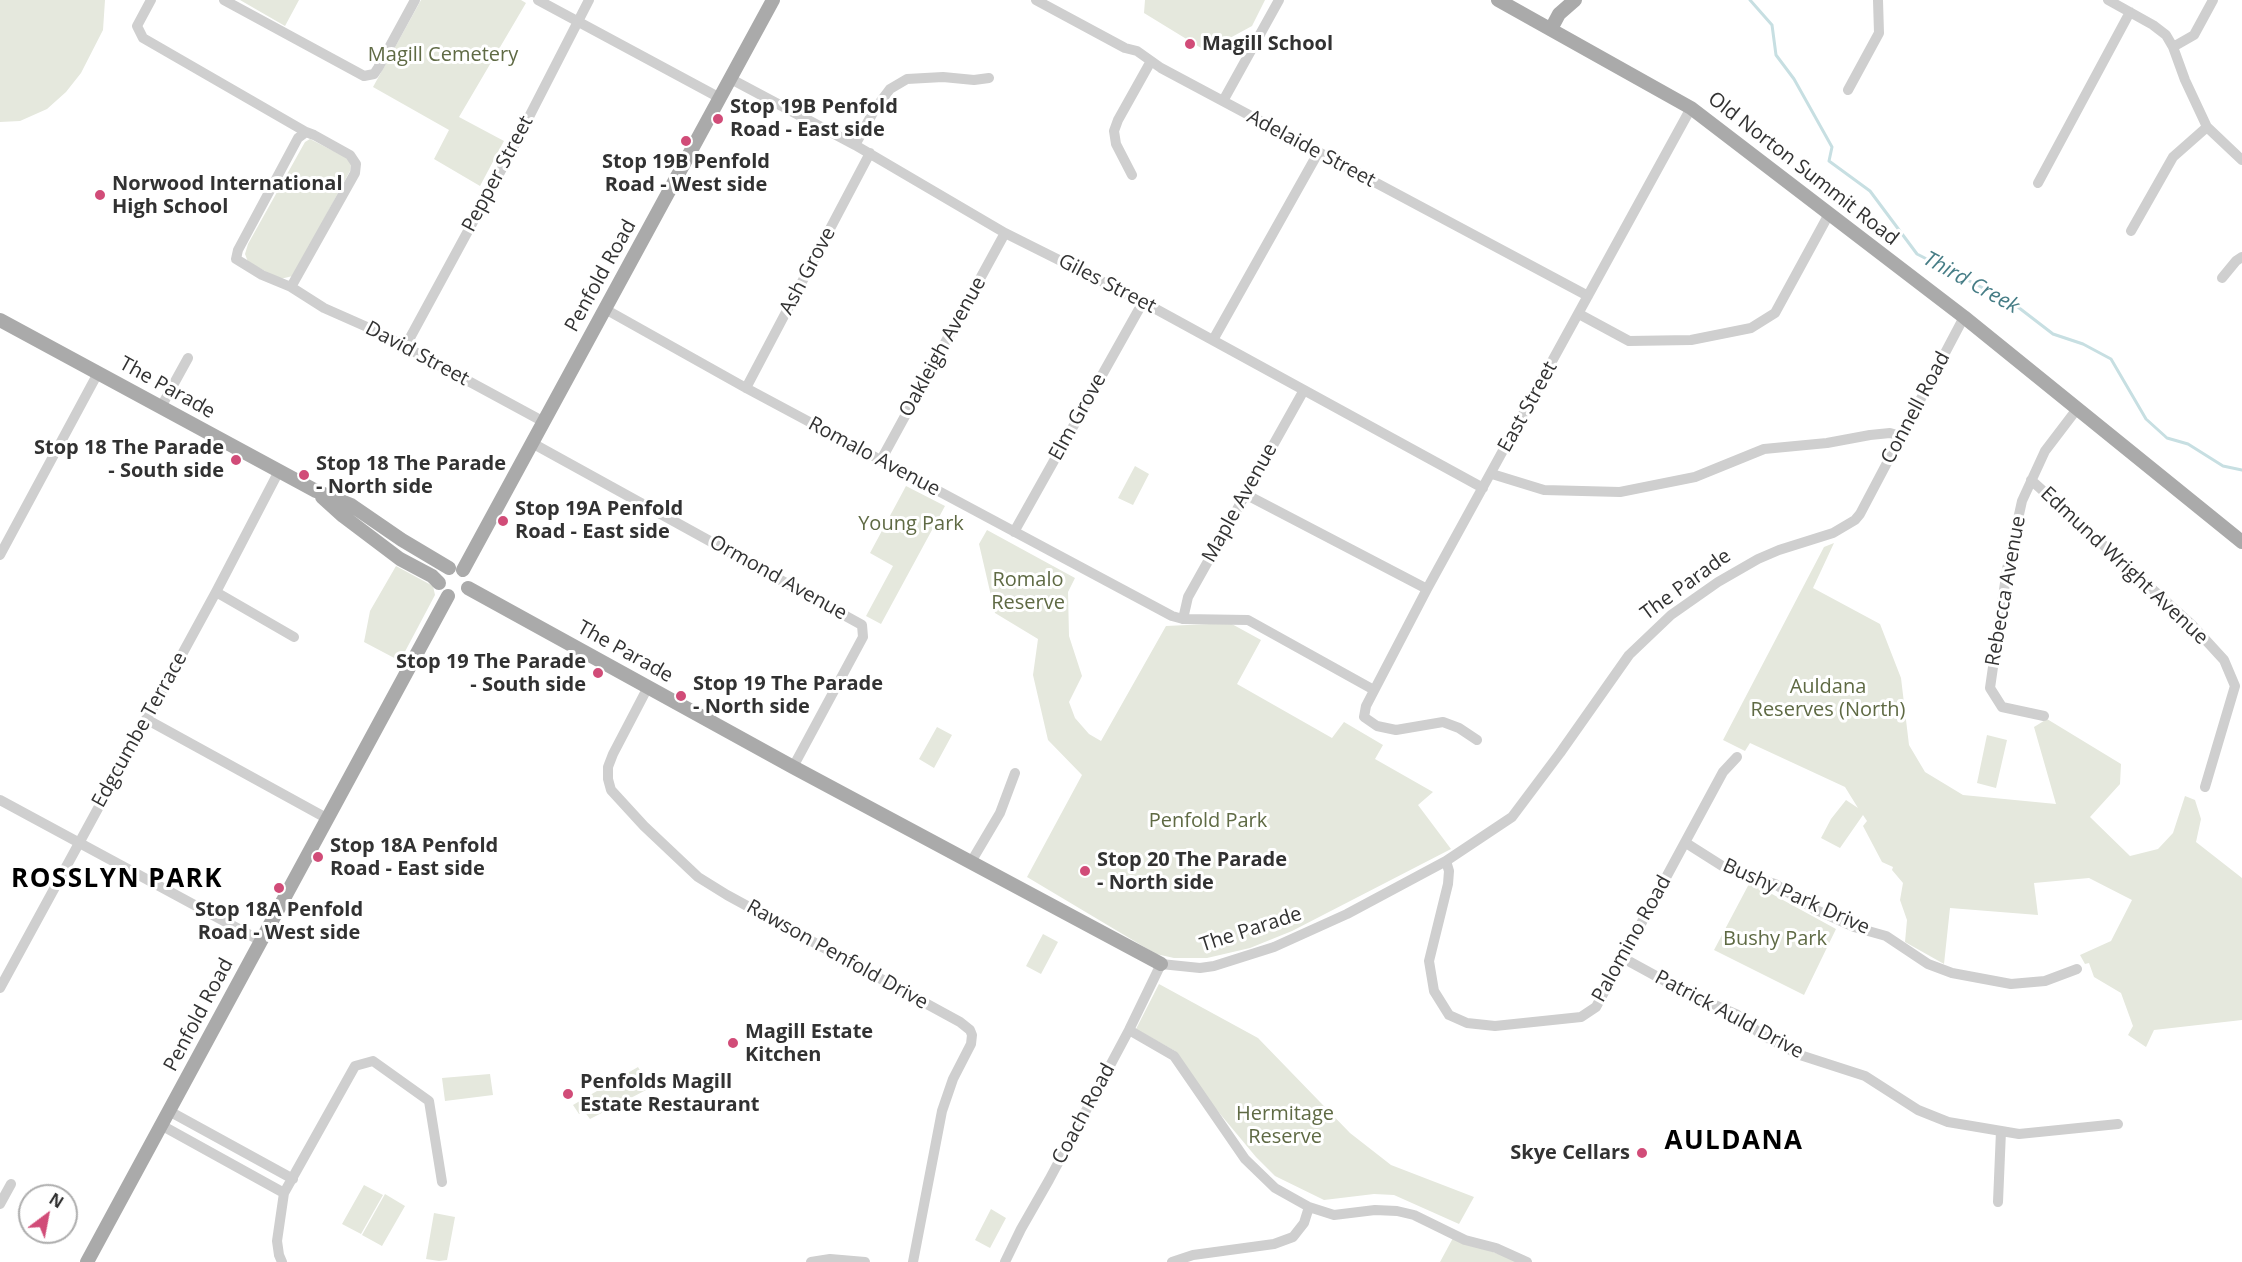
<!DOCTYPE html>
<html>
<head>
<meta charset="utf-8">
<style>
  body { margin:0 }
  #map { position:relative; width:2242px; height:1262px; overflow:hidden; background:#fff; font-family:"Open Sans",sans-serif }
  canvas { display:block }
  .north { position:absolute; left:18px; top:1184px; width:60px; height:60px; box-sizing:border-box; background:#fff; border:2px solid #adadad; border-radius:50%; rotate:32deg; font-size:16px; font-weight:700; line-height:24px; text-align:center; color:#323232 }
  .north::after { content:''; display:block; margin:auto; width:21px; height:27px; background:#d14c78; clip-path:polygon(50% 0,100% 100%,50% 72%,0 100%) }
</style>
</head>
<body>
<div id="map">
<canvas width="2242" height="1262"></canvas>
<div class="north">N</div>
</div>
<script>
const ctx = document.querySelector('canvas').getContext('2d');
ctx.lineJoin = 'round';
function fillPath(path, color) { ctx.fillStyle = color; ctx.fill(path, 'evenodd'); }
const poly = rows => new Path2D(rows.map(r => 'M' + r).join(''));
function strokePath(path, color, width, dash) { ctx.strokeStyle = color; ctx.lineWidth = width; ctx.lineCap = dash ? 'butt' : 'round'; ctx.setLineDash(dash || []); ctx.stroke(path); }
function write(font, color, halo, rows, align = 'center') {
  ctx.font = font + ' "Open Sans",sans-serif'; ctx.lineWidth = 6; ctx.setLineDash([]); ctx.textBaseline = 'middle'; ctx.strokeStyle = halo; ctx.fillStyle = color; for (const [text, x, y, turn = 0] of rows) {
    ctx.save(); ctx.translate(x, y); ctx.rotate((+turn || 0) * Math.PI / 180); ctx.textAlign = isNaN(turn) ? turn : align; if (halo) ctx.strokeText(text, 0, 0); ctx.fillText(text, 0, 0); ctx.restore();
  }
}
fillPath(poly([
  [0,0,105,0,103,30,81,73,66,92,47,109,20,121,0,122],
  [240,0,299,0,285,26],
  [421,0,521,0,526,3,459,117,504,141,480,186,434,159,449,130,373,87],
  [1145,0,1265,0,1252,26,1206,51,1144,13],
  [310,139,347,158,351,164,350,171,293,276,280,279,248,262,245,254,248,244,305,142],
  [1135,466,1149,474,1133,505,1118,498],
  [906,486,945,506,881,624,866,616,893,566,870,553],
  [987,530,1075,578,1068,592,1069,636,1082,676,1069,702,1075,718,1089,734,1101,741,1166,626,1230,623,1261,640,1237,684,1332,738,1344,722,1383,745,1375,759,1433,792,1418,805,1451,849,1292,931,1250,948,1207,958,1174,958,1156,954,1027,877,1082,775,1048,740,1033,675,1038,639,995,613,979,544],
  [1834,543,1813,588,1880,624,1901,678,1909,745,1925,772,1963,795,2056,804,2034,727,2047,719,2121,764,2120,784,2090,817,2130,856,2158,849,2173,833,2185,796,2195,800,2201,819,2196,842,2242,878,2242,1020,2154,1030,2146,1047,2128,1035,2133,1026,2121,993,2094,977,2089,963,2085,964,2080,955,2111,941,2132,900,2089,878,2034,883,2038,915,1950,908,1944,964,1905,942,1907,920,1900,900,1903,883,1892,870,1893,867,1882,862,1863,826,1867,821,1863,815,1840,848,1821,838,1831,819,1846,800,1858,808,1845,787,1750,743,1745,751,1723,740,1824,547],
  [396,566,433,586,435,595,400,661,364,642,370,611],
  [937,727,952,735,934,768,919,759],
  [1987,735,2007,740,1996,788,1977,783],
  [1750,882,1836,929,1804,995,1714,950],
  [1043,934,1058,942,1041,974,1026,966],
  [1159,984,1258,1038,1350,1133,1391,1165,1474,1197,1459,1224,1394,1195,1374,1194,1324,1200,1275,1176,1256,1157,1206,1097,1175,1051,1136,1029],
  [638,1067,650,1088,590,1119,584,1111,579,1114,573,1105],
  [490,1074,493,1095,445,1101,442,1078],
  [364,1185,383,1195,361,1234,342,1224],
  [385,1194,405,1206,382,1246,362,1235],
  [991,1209,1006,1218,990,1248,975,1240],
  [434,1213,455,1217,447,1260,439,1261,426,1259],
  [1453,1238,1521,1262,1440,1262]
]), '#e5e8dd');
strokePath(poly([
  [1750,0,1772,25,1776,55,1794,79,1832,147,1829,161,1870,191,1917,254,2014,304,2053,334,2083,344,2111,359,2146,419,2167,438,2188,444,2223,466,2242,470]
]), '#c7dfe2', 3);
strokePath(poly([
  [151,0,137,26,143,38,306,132],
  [224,0,364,76,374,74,378,68,415,0],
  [538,0,720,98],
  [1036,0,1125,48,1137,51,1161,68,1588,296],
  [2108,0,2153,25,2166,35,2173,47,2185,80,2207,127,2242,160],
  [2173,47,2194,35,2213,0],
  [731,79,855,145,1005,233,1143,302,1483,488],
  [1848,90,1879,33,1878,0],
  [1223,101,1279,0],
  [855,145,875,109,890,89,907,79,943,77,974,80,989,78],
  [1132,175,1116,144,1114,131,1118,120,1151,61],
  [2038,183,2130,12],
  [2131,231,2173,157,2207,127],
  [2222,278,2236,261,2242,257],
  [291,287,355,173,356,164,350,155,314,135,306,132,298,138,238,250,236,259,262,275,291,287,324,308,376,331,544,422],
  [605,309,746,388,1172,616,1183,619,1248,620,1374,690],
  [1579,314,1629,341,1691,340,1751,328,1775,313,1829,214],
  [1213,340,1318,153],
  [405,347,512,150,589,0],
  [746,388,870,153],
  [161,407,188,358],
  [532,443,862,625,863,637,793,767],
  [881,460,1005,233],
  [1492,474,1544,490,1620,492,1695,477,1764,449,1827,443,1870,435,1890,433,1901,436],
  [2031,480,2191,624,2224,660,2235,686,2205,787],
  [1245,494,1427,589],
  [1014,532,1143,302],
  [0,555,98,373],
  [216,592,294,637],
  [1183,619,1188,597,1304,390],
  [648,687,613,754,608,767,608,779,611,790,644,826,698,877,727,895,960,1022,970,1030,972,1035,971,1044,953,1079,942,1111,913,1262],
  [2044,716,2002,707,1990,688,2007,569,2022,501,2045,451,2077,409],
  [146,719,328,819],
  [1477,740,1459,728,1443,722,1396,730,1377,726,1364,717,1366,706,1427,589,1691,108],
  [0,800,261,941],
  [1686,843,1727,869,1775,884,1814,909,1854,927,1886,936,1928,964,1952,973,2011,984,2045,981,2077,969],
  [1446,861,1449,871,1448,884,1429,961,1434,991,1449,1015,1467,1023,1495,1026,1581,1017,1596,1007,1723,772,1737,757],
  [971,862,1000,813,1015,773],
  [1623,958,1687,993,1736,1014,1762,1035,1800,1055,1865,1076,1918,1110,1948,1122,2019,1134,2118,1124],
  [0,988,216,592,279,471],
  [1129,1030,1174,1056,1245,1159,1275,1188,1309,1207,1334,1215,1375,1210,1397,1211,1414,1215,1465,1240,1496,1248,1527,1262],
  [169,1111,293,1179],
  [161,1125,284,1193],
  [1998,1202,2001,1131],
  [0,1204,11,1184],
  [282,1262,279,1255,277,1241,284,1193,355,1066,373,1061,429,1101,442,1182],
  [811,1262,830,1259,865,1262],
  [1005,1262,1021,1229,1049,1180,1129,1030,1161,964,1200,968,1214,966,1274,947,1347,914,1446,861,1512,817,1560,753,1629,655,1671,615,1718,582,1758,559,1779,550,1833,533,1855,520,1860,514,1964,317],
  [1172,1262,1193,1255,1274,1244,1293,1237,1304,1223,1309,1207]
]), '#cfcfcf', 10);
strokePath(poly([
  [1498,0,1691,108,1964,317,2242,542],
  [1551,29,1559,14,1575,0],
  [0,320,316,491,351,505,402,540,449,568],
  [322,497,343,516,400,559,432,576,439,583],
  [463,570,773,0],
  [468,588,793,767,1161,964],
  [87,1262,448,596]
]), '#aaa', 14);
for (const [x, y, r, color] of [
  [1190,44,6,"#d14c78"],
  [718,119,6,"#d14c78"],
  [686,141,6,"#d14c78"],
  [100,195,6,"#d14c78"],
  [236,460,6,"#d14c78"],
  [304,475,6,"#d14c78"],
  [503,521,6,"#d14c78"],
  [598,673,6,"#d14c78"],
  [681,696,6,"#d14c78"],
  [318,857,6,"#d14c78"],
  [1085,871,6,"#d14c78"],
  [279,888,6,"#d14c78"],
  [733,1043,6,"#d14c78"],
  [568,1094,6,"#d14c78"],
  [1642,1153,6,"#d14c78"]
]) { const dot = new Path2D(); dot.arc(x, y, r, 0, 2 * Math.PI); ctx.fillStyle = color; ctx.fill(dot); strokePath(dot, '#fff', 2); }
write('bold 20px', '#323232', '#fff', [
  ["Magill School",1202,44],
  ["Stop 19B Penfold",730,107],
  ["Road - East side",730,130],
  ["Stop 19B Penfold",686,162,"center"],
  ["Road - West side",686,185,"center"],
  ["Norwood International",112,184],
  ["High School",112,207],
  ["Stop 18 The Parade",224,448,"right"],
  ["- South side",224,471,"right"],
  ["Stop 18 The Parade",316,464],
  ["- North side",316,487],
  ["Stop 19A Penfold",515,509],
  ["Road - East side",515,532],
  ["Stop 19 The Parade",586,662,"right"],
  ["- South side",586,685,"right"],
  ["Stop 19 The Parade",693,684],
  ["- North side",693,707],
  ["Stop 18A Penfold",330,846],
  ["Road - East side",330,869],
  ["Stop 20 The Parade",1097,860],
  ["- North side",1097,883],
  ["Stop 18A Penfold",279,910,"center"],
  ["Road - West side",279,933,"center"],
  ["Magill Estate",745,1032],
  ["Kitchen",745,1055],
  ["Penfolds Magill",580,1082],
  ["Estate Restaurant",580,1105],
  ["Skye Cellars",1630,1153,"right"]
], 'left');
write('20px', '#5f6a44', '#fff', [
  ["Magill Cemetery",443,55],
  ["Young Park",911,524],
  ["Romalo",1028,580],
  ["Reserve",1028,603],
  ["Auldana",1828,687],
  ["Reserves (North)",1828,710],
  ["Penfold Park",1208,821],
  ["Bushy Park",1775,939],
  ["Hermitage",1285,1114],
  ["Reserve",1285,1137]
]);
write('20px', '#323232', '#fff', [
  ["Adelaide Street",1311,149,28],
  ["Old Norton Summit Road",1803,169,38],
  ["Pepper Street",498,174,-62],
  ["Ash Grove",808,271,-62],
  ["Penfold Road",601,276,-61],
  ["Giles Street",1107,284,27],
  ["Oakleigh Avenue",943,347,-61],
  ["David Street",417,354,28],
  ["The Parade",167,388,29],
  ["East Street",1528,407,-61],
  ["Connell Road",1916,408,-62],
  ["Elm Grove",1078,417,-61],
  ["Romalo Avenue",874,457,28],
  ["Maple Avenue",1240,503,-61],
  ["Edmund Wright Avenue",2124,566,43],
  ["Ormond Avenue",778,578,29],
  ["The Parade",1686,585,-36],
  ["Rebecca Avenue",2006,591,-80],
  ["The Parade",625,652,29],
  ["Edgcumbe Terrace",140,730,-61],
  ["Bushy Park Drive",1796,897,24],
  ["The Parade",1251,930,-18],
  ["Palomino Road",1632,939,-61],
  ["Rawson Penfold Drive",837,955,29],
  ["Penfold Road",199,1015,-62],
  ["Patrick Auld Drive",1729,1015,28],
  ["Coach Road",1084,1114,-62]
]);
write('italic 21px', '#467d86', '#fff', [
  ["Third Creek",1971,283,29]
]);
ctx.letterSpacing = '1.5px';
write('bold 26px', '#000', '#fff', [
  ["ROSSLYN PARK",117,880],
  ["AULDANA",1734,1142]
]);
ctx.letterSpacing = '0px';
</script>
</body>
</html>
